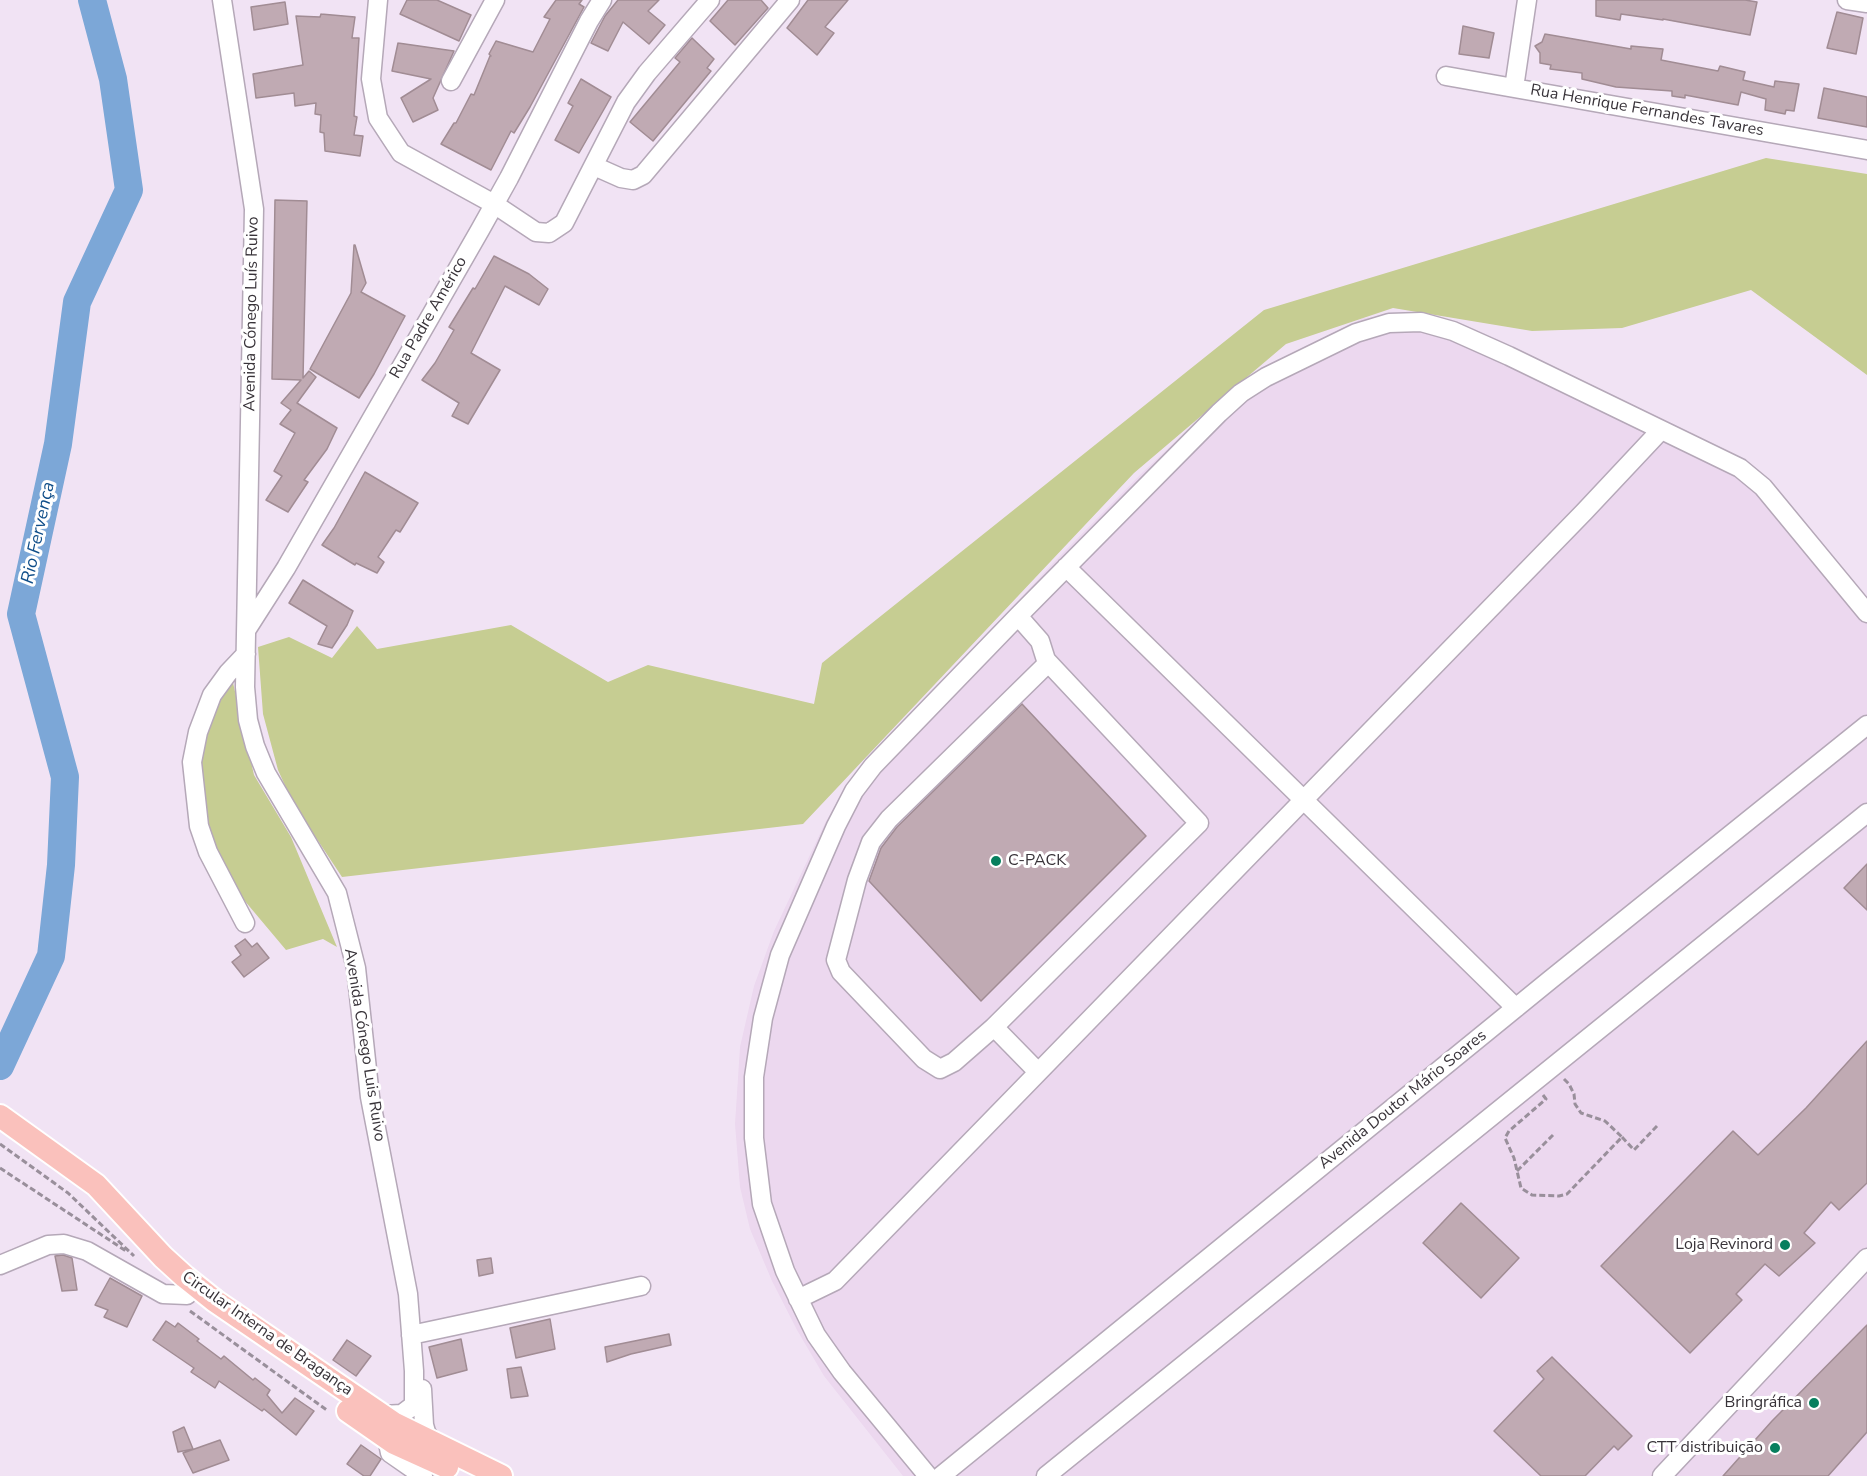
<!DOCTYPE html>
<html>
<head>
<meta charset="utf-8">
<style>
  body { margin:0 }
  canvas { display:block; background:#f1e3f4 }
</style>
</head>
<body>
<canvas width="1867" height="1476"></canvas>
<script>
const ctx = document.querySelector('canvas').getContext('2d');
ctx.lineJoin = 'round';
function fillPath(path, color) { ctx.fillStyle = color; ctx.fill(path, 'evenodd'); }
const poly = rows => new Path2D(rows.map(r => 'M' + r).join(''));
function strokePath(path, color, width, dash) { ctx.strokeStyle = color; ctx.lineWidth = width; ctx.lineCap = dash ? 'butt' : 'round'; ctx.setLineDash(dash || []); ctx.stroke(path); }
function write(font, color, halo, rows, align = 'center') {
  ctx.font = font + ' "Nunito Sans",sans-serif'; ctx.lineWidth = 6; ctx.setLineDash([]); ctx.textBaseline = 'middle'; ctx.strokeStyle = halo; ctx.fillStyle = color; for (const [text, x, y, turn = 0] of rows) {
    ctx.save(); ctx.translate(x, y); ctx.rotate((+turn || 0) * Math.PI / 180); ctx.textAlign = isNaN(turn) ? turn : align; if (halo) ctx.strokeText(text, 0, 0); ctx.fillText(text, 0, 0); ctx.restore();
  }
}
fillPath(poly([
  [1396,315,1579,380,1685,431,1745,463,1867,601,1867,1476,903,1476,824,1376,797,1330,772,1281,750,1229,740,1187,735,1124,740,1047,754,986,774,931,826,821,848,783,1054,562,1141,474,1219,400,1255,375,1309,345,1363,318]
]), '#ecd8ef');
fillPath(poly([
  [1766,158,1867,174,1867,375,1751,290,1622,328,1532,331,1393,308,1286,344,1134,473,803,824,342,877,293,803,278,770,263,714,258,647,289,637,332,658,357,626,377,649,511,625,608,682,648,665,814,704,822,663,1264,310],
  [231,674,254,775,291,837,337,947,323,939,286,950,223,875,205,840,196,764,204,726]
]), '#c6cd92');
strokePath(poly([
  [0,1066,51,956,61,865,65,777,21,614,58,444,77,302,129,190,113,79,92,0]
]), '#7ca7d7', 28);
const building = poly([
  [407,0,437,0,471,15,459,41,400,14,407,0],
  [556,0,582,0,579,4,584,7,530,107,514,133,511,131,491,170,441,144,454,123,456,123,471,94,474,95,490,56,491,56,489,54,496,41,533,52,550,19,544,17,556,0],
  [618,0,659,0,648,11,665,25,649,44,623,22,608,51,591,43,605,16,618,0],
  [728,0,761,0,768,8,735,45,710,21,728,0],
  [808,0,848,0,825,27,834,33,817,55,787,28,808,0],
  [1596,0,1745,0,1757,2,1750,35,1663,19,1663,20,1621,14,1620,20,1596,16,1596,0],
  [285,2,288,24,254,30,251,7,285,2],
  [1837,12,1863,18,1856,54,1827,48,1837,12],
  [321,14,355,17,352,38,359,38,354,116,357,117,354,135,363,136,360,156,325,151,324,133,320,132,321,115,315,114,316,103,295,106,294,93,256,98,253,74,303,65,296,16,320,17,321,14],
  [1463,26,1494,33,1489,58,1459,54,1463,26],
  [1545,34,1631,49,1631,46,1663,49,1661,60,1718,71,1720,66,1745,72,1743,80,1774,87,1775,81,1799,84,1794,111,1786,110,1785,114,1765,110,1766,99,1741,92,1738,105,1685,95,1685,98,1672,96,1672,91,1616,87,1582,79,1582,73,1550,69,1551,65,1540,63,1540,53,1535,46,1542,42,1545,34],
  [692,38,714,59,707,68,711,71,653,141,630,122,680,62,675,58,692,38],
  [398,43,454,51,433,98,438,110,413,122,401,98,431,79,392,71,398,43],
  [581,79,611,97,579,153,555,140,573,106,568,103,581,79],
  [1824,88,1867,97,1867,127,1818,118,1824,88],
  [275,200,307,201,303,378,309,371,316,377,297,403,337,428,327,449,304,480,308,482,288,512,266,500,282,476,274,471,295,433,280,424,291,410,281,403,301,380,272,379,275,200],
  [354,245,355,245,366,283,361,292,405,316,374,374,359,398,310,369,351,293,354,245],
  [494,256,529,274,548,289,539,305,505,286,471,353,500,370,468,424,452,416,459,403,422,380,435,363,454,330,449,327,473,288,475,289,494,256],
  [365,472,418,503,400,532,396,530,378,557,384,562,377,573,356,563,355,565,322,545,334,528,365,472],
  [303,580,353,611,347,625,332,648,318,644,327,626,289,603,303,580],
  [1022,704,1146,836,981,1001,869,881,881,848,897,827,1022,704],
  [1867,864,1867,910,1844,888,1867,864],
  [245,939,252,947,257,943,269,958,244,977,232,962,241,955,235,946,245,939],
  [1867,1041,1867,1183,1839,1210,1831,1202,1804,1233,1815,1243,1779,1276,1765,1264,1736,1294,1742,1300,1690,1353,1601,1266,1733,1131,1758,1155,1806,1108,1867,1041],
  [1461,1203,1519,1258,1481,1298,1423,1243,1461,1203],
  [63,1255,72,1258,77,1290,62,1291,55,1256,63,1255],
  [491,1258,493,1273,479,1276,477,1260,491,1258],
  [110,1278,142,1296,127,1327,104,1317,108,1310,95,1305,110,1278],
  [550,1319,555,1349,516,1358,510,1328,550,1319],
  [166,1321,175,1327,178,1323,199,1339,197,1341,221,1359,224,1356,253,1380,255,1378,270,1390,267,1395,282,1413,295,1398,314,1411,296,1435,264,1409,262,1411,219,1381,215,1388,191,1372,194,1368,153,1340,166,1321],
  [1867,1325,1867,1432,1828,1476,1723,1476,1772,1421,1867,1325],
  [669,1334,671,1345,631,1354,607,1362,605,1347,669,1334],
  [461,1339,467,1370,437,1378,429,1347,461,1339],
  [347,1340,371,1356,356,1376,333,1360,347,1340],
  [1552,1357,1632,1436,1618,1450,1614,1446,1585,1476,1541,1476,1494,1431,1544,1379,1537,1371,1552,1357],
  [521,1367,528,1396,511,1398,507,1369,521,1367],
  [184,1427,193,1449,178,1452,173,1432,184,1427],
  [220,1440,229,1460,193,1473,183,1453,220,1440],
  [361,1445,381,1459,370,1476,364,1476,347,1464,361,1445]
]);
fillPath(building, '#c0aab3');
strokePath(building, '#a18c94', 1.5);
const minor = poly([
  [222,0,254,209,245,687,248,720,255,746,266,773,337,893,356,968,370,1097,408,1294,414,1371,414,1405,402,1414,381,1415],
  [378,0,371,79,378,118,401,153,494,204,536,232,549,233,564,223,626,102,647,73,710,0],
  [1527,0,1514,88,1867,150],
  [1847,0,1867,3],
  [1446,76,1514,88],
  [451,81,495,0],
  [594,166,621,178,633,180,643,175,790,0],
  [1066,567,1516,1008],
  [1018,616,1040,641,1046,660,1199,823,994,1027,1038,1072],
  [247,629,286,568,480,230,509,178,589,21,602,0],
  [245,923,208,852,199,826,192,762,198,732,212,695,228,673,246,654],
  [994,1027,954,1062,940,1069,924,1059,841,972,836,960,857,880,871,842,889,819,1048,663],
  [0,1265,48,1245,64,1244,87,1251,163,1294,187,1295],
  [798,1299,835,1281,1584,512,1661,430],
  [411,1335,641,1286],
  [422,1389,424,1425,426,1432,433,1444],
  [387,1438,390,1453,423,1476],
  [928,1476,842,1372,816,1335,785,1271,762,1204,754,1138,754,1077,763,1018,780,955,836,826,854,791,873,766,1018,616,1219,413,1241,393,1266,377,1356,333,1389,323,1421,322,1453,331,1509,356,1740,468,1763,487,1867,613],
  [941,1476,1550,980,1867,725],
  [1046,1476,1867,813],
  [1662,1476,1867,1258]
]);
const major = poly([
  [0,1116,96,1185,163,1257,185,1277,215,1301,395,1424,501,1476],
  [348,1411,394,1443,447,1467]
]);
strokePath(minor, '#b5a8b8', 21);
strokePath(major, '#fff', 26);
strokePath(poly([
  [1543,1095,1546,1099,1509,1131,1505,1138,1514,1158,1521,1188,1532,1195,1559,1196,1567,1194,1622,1137,1605,1121,1581,1113,1575,1104,1574,1094,1569,1084,1563,1078],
  [1622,1137,1634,1150,1657,1126],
  [0,1144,68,1193,134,1256],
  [0,1168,126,1251],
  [1517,1171,1553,1135],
  [190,1311,328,1411]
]), '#998f9b', 3, [6, 3]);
strokePath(minor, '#fff', 18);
strokePath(major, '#fac1bc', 22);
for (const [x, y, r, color] of [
  [996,861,6,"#077f5e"],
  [1785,1245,6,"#077f5e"],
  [1814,1403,6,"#077f5e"],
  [1775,1448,6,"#077f5e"]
]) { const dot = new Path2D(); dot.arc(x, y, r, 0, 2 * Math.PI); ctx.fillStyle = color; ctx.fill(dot); strokePath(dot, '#fff', 2); }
write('16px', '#383339', '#fff', [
  ["Rua Henrique Fernandes Tavares",1647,111,10],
  ["Avenida Cónego Luís Ruivo",252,314,-89],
  ["Rua Padre Américo",429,318,-60],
  ["Avenida Cónego Luis Ruivo",364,1045,81],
  ["Avenida Doutor Mário Soares",1403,1100,-39],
  ["Circular Interna de Bragança",267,1334,35]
]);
write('16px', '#383339', '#fff', [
  ["C-PACK",1008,861,"left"],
  ["Loja Revinord",1773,1245],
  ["Bringráfica",1802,1403],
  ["CTT distribuição",1763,1448]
], 'right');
write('italic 18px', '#0f4d88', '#fff', [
  ["Rio Fervença",39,533,-78]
]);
</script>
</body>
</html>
